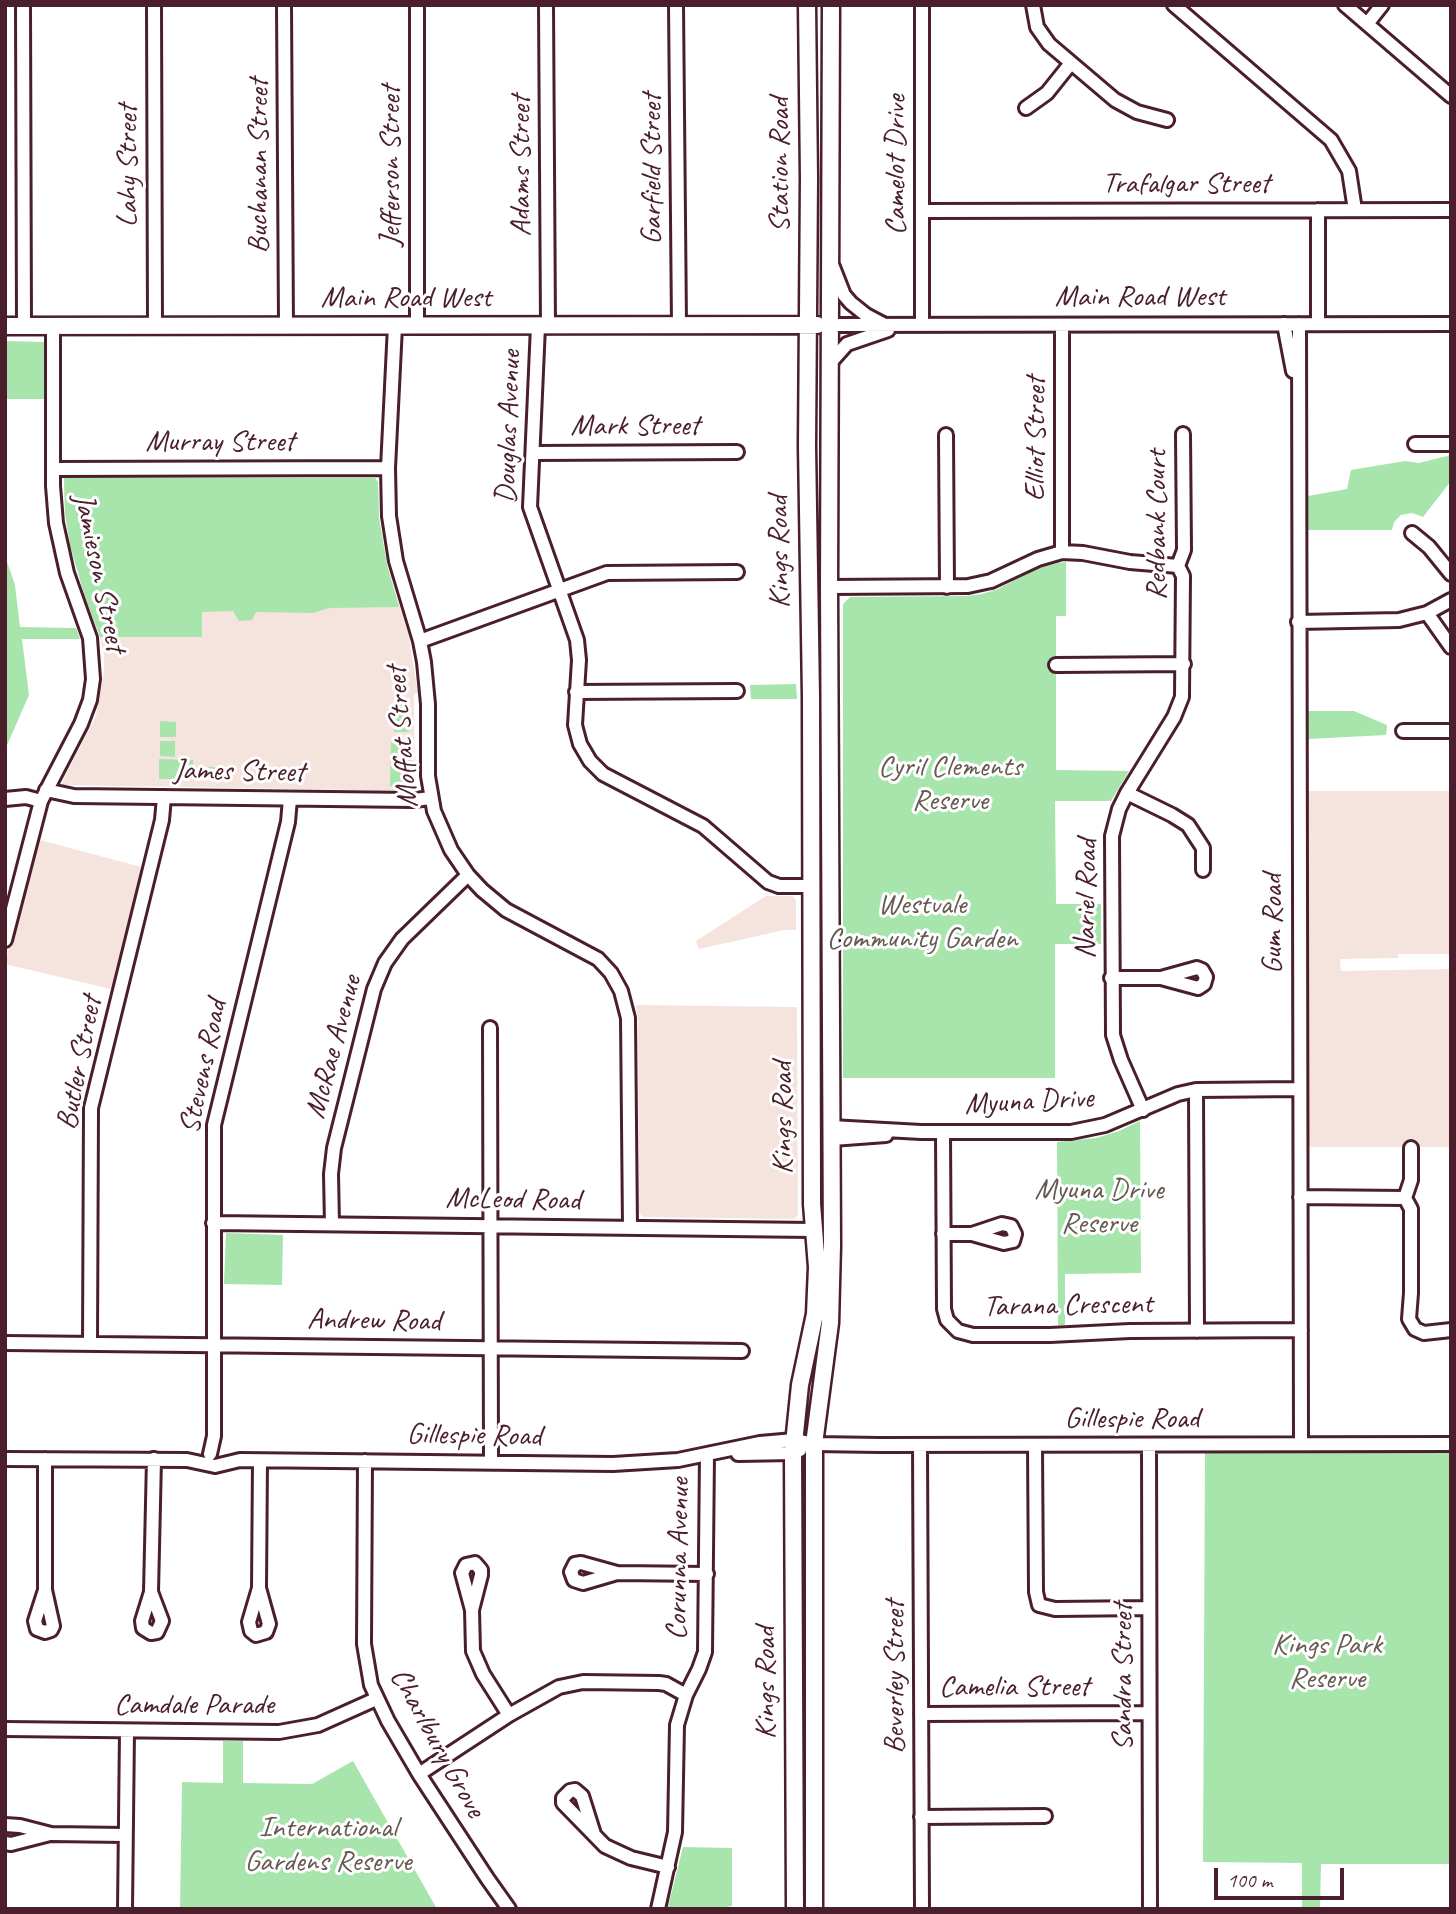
<!DOCTYPE html>
<html>
<head>
<meta charset="utf-8">
<style>
  body { margin:0 }
  #map { position:relative; width:1456px; height:1914px; overflow:hidden; background:#fff; font-family:Caveat,sans-serif }
  canvas { display:block }
  .frame { position:absolute; inset:0; border:7px solid #4a1f2b; pointer-events:none }
  .scale { position:absolute; left:1214px; top:1868px; width:130px; height:32px; box-sizing:border-box; border:4px solid #4a1f2b; border-top:0; padding-left:9px; font-size:21px; line-height:24px; white-space:nowrap; color:#4a1f2b; -webkit-text-stroke:5px #fff; paint-order:stroke }
</style>
</head>
<body>
<div id="map">
<canvas width="1456" height="1914"></canvas>
<div class="frame"></div>
<div class="scale">100 m</div>
</div>
<script>
const ctx = document.querySelector('canvas').getContext('2d');
ctx.lineJoin = 'round';
function fillPath(path, color) { ctx.fillStyle = color; ctx.fill(path, 'evenodd'); }
const poly = rows => new Path2D(rows.map(r => 'M' + r).join(''));
function strokePath(path, color, width, dash) { ctx.strokeStyle = color; ctx.lineWidth = width; ctx.lineCap = dash ? 'butt' : 'round'; ctx.setLineDash(dash || []); ctx.stroke(path); }
function write(font, color, halo, rows, align = 'center') {
  ctx.font = font + ' Caveat,sans-serif'; ctx.lineWidth = 6; ctx.setLineDash([]); ctx.textBaseline = 'middle'; ctx.strokeStyle = halo; ctx.fillStyle = color; for (const [text, x, y, turn = 0] of rows) {
    ctx.save(); ctx.translate(x, y); ctx.rotate((+turn || 0) * Math.PI / 180); ctx.textAlign = isNaN(turn) ? turn : align; if (halo) ctx.strokeText(text, 0, 0); ctx.fillText(text, 0, 0); ctx.restore();
  }
}
fillPath(poly([
  [64,478,375,478,378,482,379,518,387,565,409,638,418,693,414,694,415,791,63,785,62,782,96,716,104,671,104,655,98,630,85,597,70,545,65,513],
  [1308,791,1451,791,1451,954,1398,954,1398,958,1340,959,1341,971,1451,969,1451,1147,1309,1147],
  [36,839,145,868,115,990,5,964],
  [766,896,793,896,796,900,796,930,784,930,699,949,696,941],
  [636,1005,797,1007,798,1215,794,1219,643,1217,639,1213,638,1022]
]), '#f4e4dd');
fillPath(poly([
  [5,341,44,342,44,399,5,399],
  [1451,455,1451,481,1423,517,1412,513,1401,515,1394,522,1392,530,1307,530,1308,496,1347,489,1351,470,1405,461,1419,463],
  [64,478,375,478,378,482,379,518,387,565,399,607,329,608,313,613,256,612,252,620,239,621,233,611,202,612,202,637,100,637,85,597,70,545,65,513],
  [5,556,15,585,20,627,76,628,80,639,22,639,29,695,5,750],
  [1066,562,1066,616,1056,616,1056,770,1129,771,1111,801,1055,801,1056,904,1101,904,1101,944,1055,944,1055,1078,843,1078,843,604,850,597,966,596,982,594,998,589,1036,569,1057,563],
  [796,684,797,699,751,699,750,685],
  [395,701,409,701,409,732,394,732],
  [1307,711,1354,711,1387,725,1386,735,1308,739],
  [160,721,176,722,176,737,160,737],
  [160,741,175,741,175,757,160,756],
  [391,742,412,743,411,786,390,786],
  [159,759,193,760,193,779,159,779],
  [195,767,215,767,214,779,195,779],
  [1140,1121,1141,1273,1065,1274,1065,1325,1058,1325,1057,1142,1096,1138,1119,1131],
  [226,1233,283,1235,282,1285,224,1284],
  [1205,1452,1451,1452,1451,1864,1321,1864,1320,1909,1302,1909,1302,1863,1203,1862],
  [223,1741,243,1741,243,1783,312,1784,353,1761,437,1909,180,1909,182,1782,223,1783],
  [683,1847,732,1848,732,1906,714,1909,668,1907]
]), '#a7e5ad');
const minor = poly([
  [23,5,24,326],
  [154,5,155,326],
  [284,5,286,326],
  [417,5,417,326],
  [546,5,548,326],
  [676,5,679,325],
  [922,5,922,325],
  [1033,5,1037,27,1049,44,1115,100,1137,112,1167,120],
  [1174,5,1331,140,1349,171,1355,210],
  [1345,5,1451,96],
  [1367,24,1382,5],
  [1026,108,1047,93,1071,63],
  [1318,210,1318,324],
  [922,211,1451,210],
  [833,267,844,295,851,303,866,315,883,324],
  [1284,324,1293,371],
  [1299,324,1301,1444],
  [830,325,1451,324],
  [1062,325,1062,552],
  [395,326,388,468,389,516,396,561,420,641,424,662,428,704,428,776,434,811,451,850,468,875,482,890,506,910,598,959,611,973,621,991,628,1018,630,1228],
  [538,326,530,507,577,640,579,660,575,725,580,744,590,761,603,774,703,826,768,882,779,886,810,886],
  [830,363,847,344,888,330],
  [946,435,947,587],
  [1415,444,1451,444],
  [533,453,737,452],
  [53,469,388,468],
  [1412,533,1429,547,1451,574],
  [829,587,968,586,991,581,1038,559,1062,552,1083,553,1130,562,1178,566],
  [1427,613,1451,647],
  [1298,622,1399,620,1427,613,1451,600],
  [420,641,607,573,737,572],
  [1056,665,1184,664],
  [576,692,737,691],
  [1403,731,1451,731],
  [46,790,74,796,414,800,431,798],
  [1127,793,1172,815,1188,825,1203,848,1203,870],
  [5,799,26,797,41,801],
  [5,940,41,801,81,724,90,700,93,679,90,638,67,573,56,523,53,486,53,327],
  [1111,978,1161,978,1197,968,1202,970,1206,977,1204,984,1198,988,1161,978],
  [490,1028,491,1462],
  [1196,1090,1197,1331],
  [1143,1110,1121,1060,1113,1035,1112,836,1119,809,1127,793,1174,717,1182,697,1183,576,1178,566,1184,550,1183,434],
  [831,1127,921,1132,1071,1132,1105,1125,1178,1094,1196,1090,1300,1089],
  [943,1132,944,1309,947,1320,958,1331,973,1335,1050,1335,1130,1331,1301,1330],
  [832,1139,886,1135],
  [1411,1148,1411,1180,1405,1198,1411,1209,1411,1293,1409,1319,1415,1329,1424,1333,1451,1330],
  [1300,1197,1405,1198],
  [213,1223,813,1230],
  [332,1224,331,1174,334,1148,374,989,385,963,402,939,468,875],
  [943,1234,972,1234,1004,1243,1013,1241,1015,1234,1011,1226,1002,1224,972,1234],
  [5,1343,742,1351],
  [90,1343,91,1108,162,820,164,797],
  [920,1445,922,1909],
  [1035,1445,1036,1592,1039,1605,1055,1609,1149,1608],
  [1149,1445,1150,1909],
  [210,1454,214,1436,214,1125,288,822,290,799],
  [738,1454,793,1453,800,1450],
  [5,1459,187,1460,215,1466,240,1460,613,1464,678,1460,760,1443,794,1440,814,1444,880,1445,1451,1444],
  [365,1461,364,1644,371,1685,388,1721,419,1774,487,1878,509,1909],
  [617,1573,581,1563,575,1564,571,1572,574,1580,583,1583,617,1573,707,1574],
  [259,1588,269,1624,266,1632,256,1635,251,1631,249,1622,259,1588,260,1461],
  [45,1590,53,1626,51,1630,45,1632,37,1629,35,1621,45,1590,45,1459],
  [151,1592,162,1621,157,1632,151,1633,143,1628,142,1621,151,1592,154,1459],
  [472,1610,481,1575,481,1570,475,1563,466,1565,462,1573,472,1610,473,1651,483,1674,509,1715],
  [921,1714,1149,1713],
  [5,1729,279,1732,318,1725,376,1699],
  [419,1774,509,1715,559,1687,583,1682,659,1683,666,1684,686,1695],
  [921,1817,1045,1816],
  [5,1825,20,1826,51,1834,125,1835],
  [594,1834,582,1796,575,1790,570,1791,563,1798,563,1803,605,1846,631,1858,668,1867],
  [5,1843,11,1844,50,1834],
  [125,1909,127,1731],
  [658,1909,675,1832,677,1725,686,1695,699,1669,705,1652,707,1455]
]);
const major = poly([
  [5,326,817,325],
  [795,1909,793,1453,800,1385,815,1314,817,1267,812,1204,811,697,807,446,809,178,807,5],
  [814,1909,814,1444,830,1323,832,1246,829,587,831,5]
]);
strokePath(minor, '#4a1f2b', 18);
strokePath(major, '#4a1f2b', 21);
strokePath(minor, '#fff', 12);
strokePath(major, '#fff', 16);
write('30px', '#4a1f2b', '#fff', [
  ["Station Road",780,165,-90],
  ["Camelot Drive",896,165,-90],
  ["Lahy Street",128,166,-90],
  ["Buchanan Street",259,166,-90],
  ["Jefferson Street",391,166,-90],
  ["Adams Street",521,166,-90],
  ["Garfield Street",652,169,-90],
  ["Trafalgar Street",1186,184],
  ["Main Road West",1140,297],
  ["Main Road West",406,298],
  ["Mark Street",635,426],
  ["Douglas Avenue",509,427,-88],
  ["Elliot Street",1036,439,-90],
  ["Murray Street",220,442],
  ["Redbank Court",1157,525,-90],
  ["Kings Road",780,552,-91],
  ["Jamieson Street",99,573,78],
  ["Moffat Street",403,737,-95],
  ["James Street",239,772,1],
  ["Nariel Road",1087,899,-89],
  ["Gum Road",1273,924,-90],
  ["McRae Avenue",334,1047,-75],
  ["Butler Street",80,1063,-79],
  ["Stevens Road",204,1067,-78],
  ["Myuna Drive",1029,1102,-3],
  ["Kings Road",783,1118,-90],
  ["McLeod Road",513,1200,1],
  ["Tarana Crescent",1068,1306,-1],
  ["Andrew Road",374,1321,1],
  ["Gillespie Road",1132,1419],
  ["Gillespie Road",474,1436,1],
  ["Corunna Avenue",679,1559,-89],
  ["Beverley Street",895,1677,-90],
  ["Sandra Street",1123,1677,-90],
  ["Kings Road",766,1683,-90],
  ["Camelia Street",1014,1687],
  ["Camdale Parade",194,1705],
  ["Charlbury Grove",437,1743,61]
]);
write('30px', '#665a52', '#fff', [
  ["Cyril Clements",950,767],
  ["Reserve",950,801],
  ["Westvale",922,905],
  ["Community Garden",922,939],
  ["Myuna Drive",1099,1190],
  ["Reserve",1099,1224],
  ["Kings Park",1327,1645],
  ["Reserve",1327,1679],
  ["International",328,1828],
  ["Gardens Reserve",328,1862]
]);
</script>
</body>
</html>
